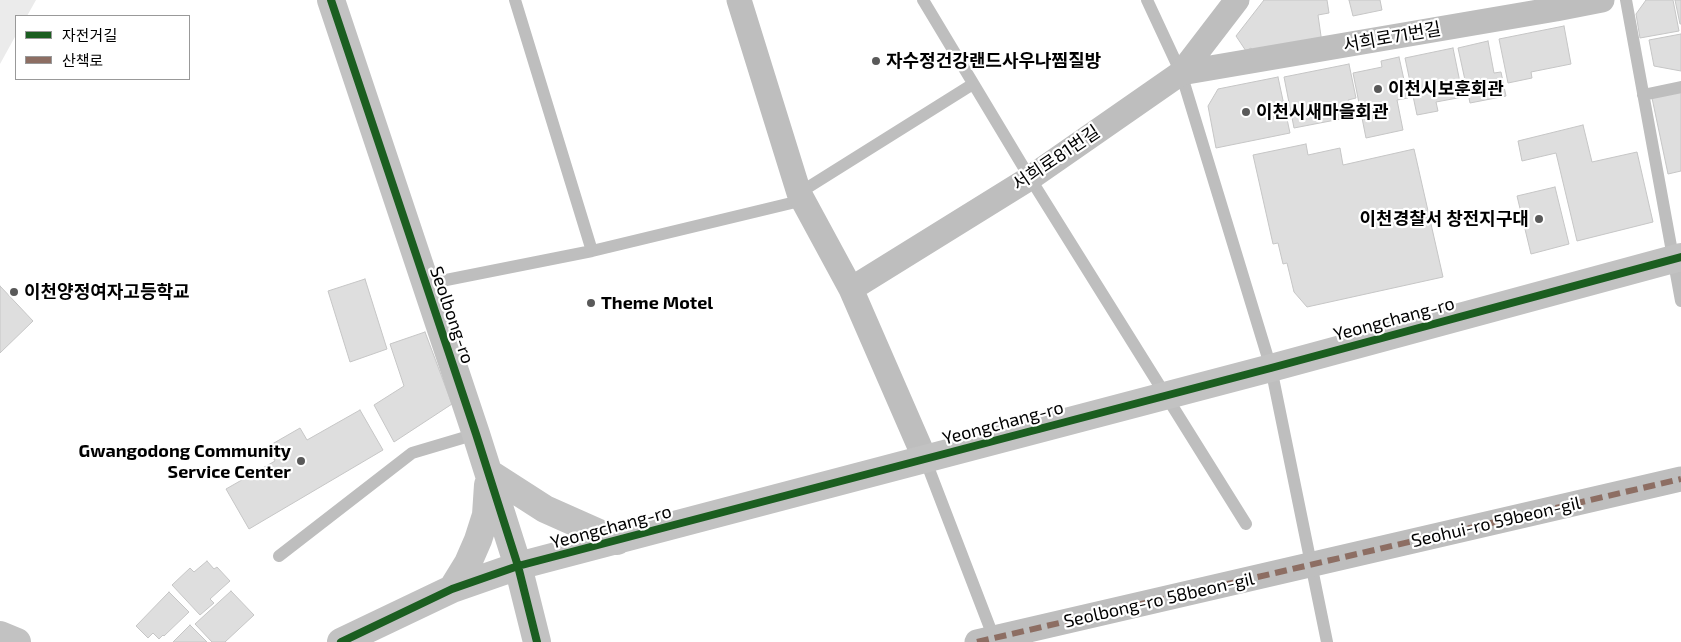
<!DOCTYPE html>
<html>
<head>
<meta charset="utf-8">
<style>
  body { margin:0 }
  #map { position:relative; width:1681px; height:642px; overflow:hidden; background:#fff; font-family:"Exo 2","Noto Sans KR",sans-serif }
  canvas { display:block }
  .legend { position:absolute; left:15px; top:15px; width:175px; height:65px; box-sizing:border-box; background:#fff; border:1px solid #999; margin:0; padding:6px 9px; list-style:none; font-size:15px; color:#000 }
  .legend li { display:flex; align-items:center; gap:10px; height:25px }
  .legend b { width:25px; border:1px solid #999 }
</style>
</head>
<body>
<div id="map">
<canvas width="1681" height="642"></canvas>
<ul class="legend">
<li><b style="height:6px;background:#1b5e20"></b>자전거길</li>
<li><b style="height:6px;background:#8d6e63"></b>산책로</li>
</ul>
</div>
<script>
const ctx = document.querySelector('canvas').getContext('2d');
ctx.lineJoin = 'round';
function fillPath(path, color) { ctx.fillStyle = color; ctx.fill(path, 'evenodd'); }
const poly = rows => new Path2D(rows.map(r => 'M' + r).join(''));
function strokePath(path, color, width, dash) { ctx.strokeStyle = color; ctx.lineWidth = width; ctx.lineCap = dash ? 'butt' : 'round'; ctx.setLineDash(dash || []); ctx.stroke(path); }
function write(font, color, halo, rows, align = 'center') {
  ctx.font = font + ' "Exo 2","Noto Sans KR",sans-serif'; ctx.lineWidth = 4.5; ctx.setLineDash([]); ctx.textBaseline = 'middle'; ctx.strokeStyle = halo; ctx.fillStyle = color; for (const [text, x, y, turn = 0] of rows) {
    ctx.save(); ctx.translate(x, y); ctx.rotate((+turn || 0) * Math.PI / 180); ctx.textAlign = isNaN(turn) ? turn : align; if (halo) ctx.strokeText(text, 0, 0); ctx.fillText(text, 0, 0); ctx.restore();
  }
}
fillPath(poly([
  [0,0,36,0,27,16,16,16,16,35,0,64]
]), '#ebebeb');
const building = poly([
  [1264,0,1327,0,1329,13,1318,15,1322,43,1254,52,1251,48,1246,51,1236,36,1264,0],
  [1349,0,1380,0,1382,10,1353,16,1349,0],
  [1646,0,1673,0,1679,31,1640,38,1636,14,1646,0],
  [1675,0,1681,0,1681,24,1680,24,1675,0],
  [1564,26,1571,64,1531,72,1532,78,1508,83,1499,39,1564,26],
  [1681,34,1681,71,1654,66,1649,40,1681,34],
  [1488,41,1494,73,1501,72,1506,96,1470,103,1458,48,1488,41],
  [1453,48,1463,97,1436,102,1438,111,1417,115,1405,58,1453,48],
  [1399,57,1408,98,1397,100,1403,130,1366,138,1353,73,1382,67,1381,61,1399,57],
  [1349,64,1356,98,1348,100,1351,117,1294,128,1284,77,1349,64],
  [1278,77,1290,133,1216,148,1208,106,1218,89,1278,77],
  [1681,91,1681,171,1668,174,1652,98,1681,91],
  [1583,125,1592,162,1637,152,1653,222,1577,241,1556,153,1522,161,1518,141,1583,125],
  [1306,144,1308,155,1340,148,1343,165,1414,149,1443,277,1307,307,1294,292,1287,263,1283,264,1278,243,1273,244,1253,155,1306,144],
  [1555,187,1569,244,1531,254,1517,196,1555,187],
  [365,279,387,349,350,362,328,291,365,279],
  [0,286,33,321,0,353,0,286],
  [425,332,452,404,394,442,374,405,404,386,390,344,425,332],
  [360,410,383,450,249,529,226,489,275,461,267,447,300,428,307,440,360,410],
  [207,561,214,569,217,567,230,581,210,599,214,603,200,615,172,585,190,568,194,572,207,561],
  [231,591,254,615,225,642,212,642,195,624,231,591],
  [169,592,189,612,164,636,163,635,159,639,153,633,148,638,136,626,169,592],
  [190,625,207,642,173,642,190,625]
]);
fillPath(building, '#dedede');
strokePath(building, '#c6c6c6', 1);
strokePath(poly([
  [515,0,592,251],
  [923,0,1030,178,1246,524],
  [1147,0,1181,73,1271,368,1327,642],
  [1626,0,1681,301],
  [1643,95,1681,87],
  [799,193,973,84],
  [426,284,592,251,804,200],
  [925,459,995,641],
  [279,556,412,453,476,434]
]), '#bebebe', 12);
strokePath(poly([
  [739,0,799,193,851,289,925,459],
  [1181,73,1556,9,1602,0],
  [851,289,1030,178,1181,73,1237,0],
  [977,642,1681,479]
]), '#bebebe', 25);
strokePath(poly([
  [331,0,476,434,518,566,537,642],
  [489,473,545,509,617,541],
  [452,589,468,563,478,540,486,515,488,485],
  [0,635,17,642],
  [341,642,452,589,518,566,1271,368,1681,257]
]), '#c2c2c2', 28);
strokePath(poly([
  [977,642,1681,479]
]), '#8d6e63', 6, [12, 6]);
strokePath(poly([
  [331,0,476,434,518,566,537,642],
  [341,642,452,589,518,566,1271,368,1681,257]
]), '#1b5e20', 8);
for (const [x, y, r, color] of [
  [876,61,5,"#595959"],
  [1378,89,5,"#595959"],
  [1246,112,5,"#595959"],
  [1539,219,5,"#595959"],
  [14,292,5,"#595959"],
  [591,303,5,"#595959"],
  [301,461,5,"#595959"]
]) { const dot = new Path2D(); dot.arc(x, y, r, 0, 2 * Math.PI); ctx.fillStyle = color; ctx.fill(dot); strokePath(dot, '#fff', 2); }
write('18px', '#000', '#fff', [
  ["서희로71번길",1392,37,-10],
  ["서희로81번길",1056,158,-34],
  ["Seolbong-ro",452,315,71],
  ["Yeongchang-ro",1394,319,-15],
  ["Yeongchang-ro",1003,423,-15],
  ["Seohui-ro 59beon-gil",1496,522,-13],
  ["Yeongchang-ro",611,527,-15],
  ["Seolbong-ro 58beon-gil",1159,600,-13]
]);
write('bold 18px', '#000', '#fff', [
  ["자수정건강랜드사우나찜질방",886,61],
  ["이천시보훈회관",1388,89],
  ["이천시새마을회관",1256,112],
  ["이천경찰서 창전지구대",1529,219,"right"],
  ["이천양정여자고등학교",24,292],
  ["Theme Motel",601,303],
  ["Gwangodong Community",291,451,"right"],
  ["Service Center",291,472,"right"]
], 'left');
</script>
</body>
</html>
